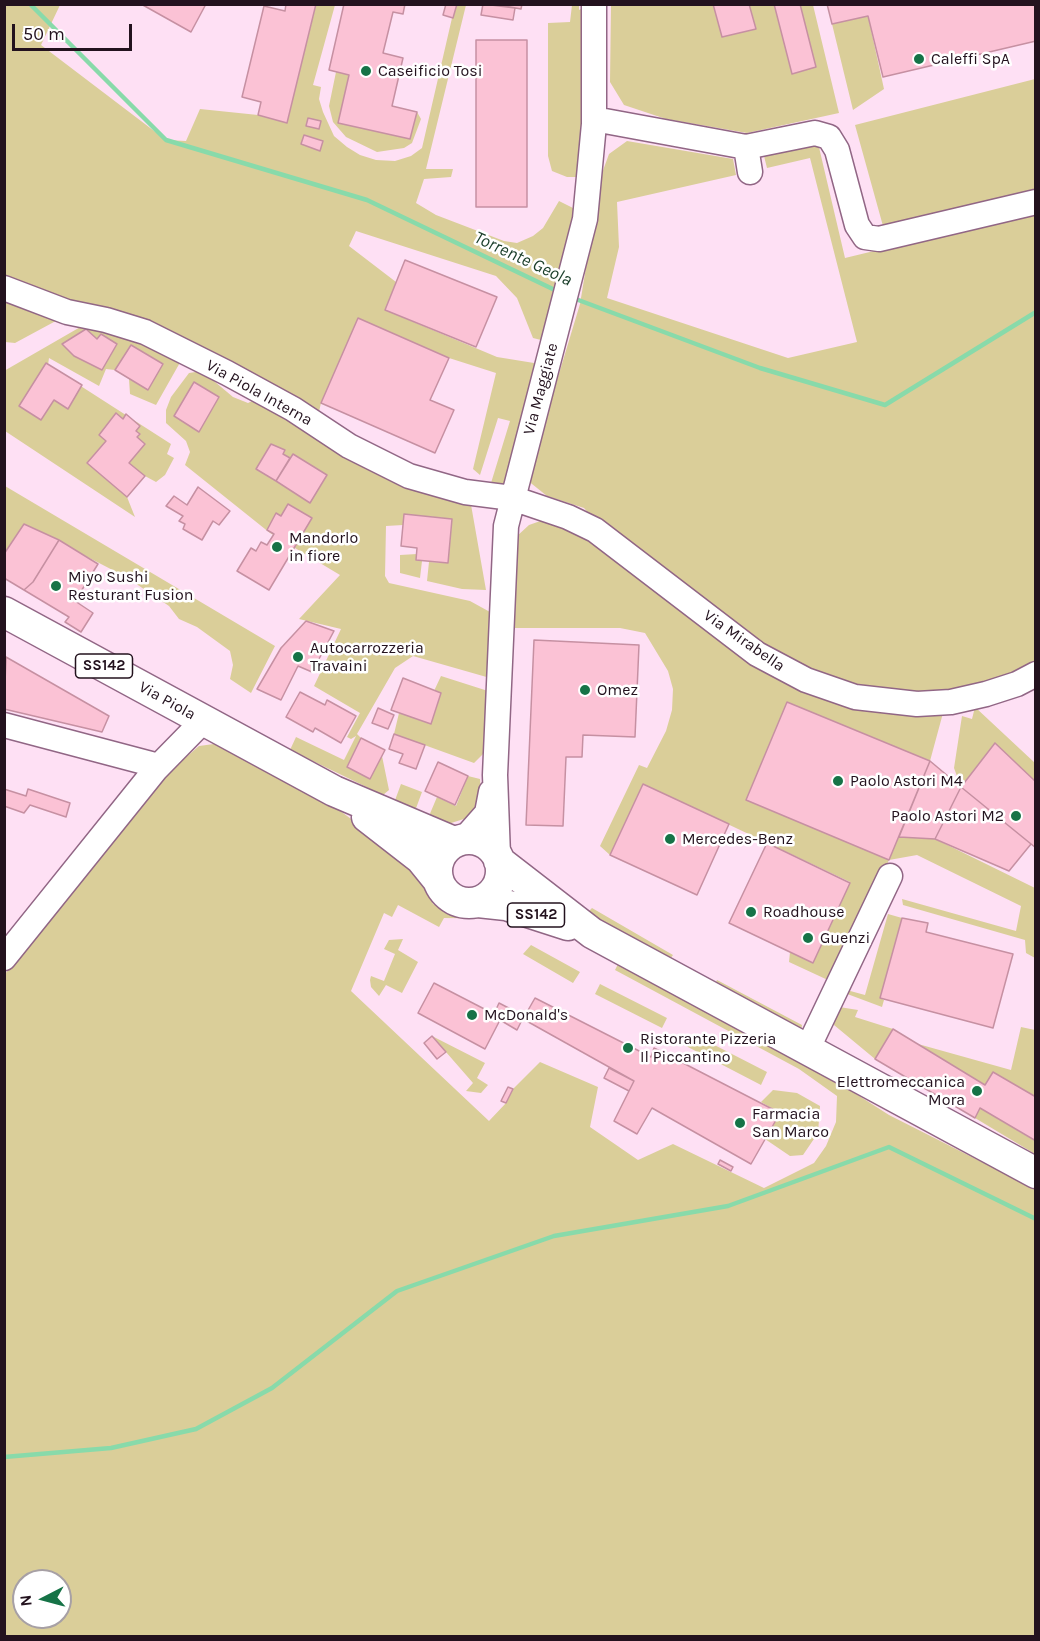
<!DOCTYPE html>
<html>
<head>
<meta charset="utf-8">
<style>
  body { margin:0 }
  #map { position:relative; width:1040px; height:1641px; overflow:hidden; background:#fee0f4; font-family:Karla,sans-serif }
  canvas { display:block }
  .frame { position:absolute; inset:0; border:6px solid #23121e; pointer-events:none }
  .north { position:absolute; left:12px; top:1569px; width:60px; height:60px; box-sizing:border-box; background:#fff; border:2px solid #a7a0a5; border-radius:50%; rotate:264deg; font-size:16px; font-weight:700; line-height:24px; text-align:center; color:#23121e }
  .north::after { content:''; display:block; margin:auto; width:21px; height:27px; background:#167347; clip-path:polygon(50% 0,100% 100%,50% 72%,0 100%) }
  .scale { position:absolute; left:12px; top:24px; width:120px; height:27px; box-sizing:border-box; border:3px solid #23121e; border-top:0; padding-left:8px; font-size:18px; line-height:21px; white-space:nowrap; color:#23121e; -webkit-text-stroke:4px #fff; paint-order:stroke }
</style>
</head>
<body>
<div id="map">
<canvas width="1040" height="1641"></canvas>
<div class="frame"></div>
<div class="north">N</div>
<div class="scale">50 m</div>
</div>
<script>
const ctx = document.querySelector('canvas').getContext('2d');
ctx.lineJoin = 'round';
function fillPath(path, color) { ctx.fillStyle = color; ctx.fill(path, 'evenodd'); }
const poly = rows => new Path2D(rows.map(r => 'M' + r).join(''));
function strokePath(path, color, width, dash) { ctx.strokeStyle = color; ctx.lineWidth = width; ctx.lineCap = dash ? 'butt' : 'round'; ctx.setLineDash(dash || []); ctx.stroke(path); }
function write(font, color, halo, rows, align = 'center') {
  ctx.font = font + ' Karla,sans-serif'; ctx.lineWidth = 5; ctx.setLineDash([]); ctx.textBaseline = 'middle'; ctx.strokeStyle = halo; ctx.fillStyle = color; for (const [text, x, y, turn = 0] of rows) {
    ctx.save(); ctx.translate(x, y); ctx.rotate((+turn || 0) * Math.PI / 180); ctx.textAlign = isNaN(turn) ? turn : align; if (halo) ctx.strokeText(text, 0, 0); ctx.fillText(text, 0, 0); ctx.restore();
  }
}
fillPath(poly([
  [4,5,60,5,41,45,166,140,186,141,200,109,258,115,287,122,316,5,335,5,313,85,321,87,319,99,323,112,334,136,347,147,360,155,376,160,395,161,411,156,422,148,455,5,466,5,426,169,453,169,451,177,424,179,416,203,436,215,504,241,517,243,533,236,543,228,559,201,577,210,545,341,533,338,517,298,496,276,356,231,349,246,396,282,385,310,497,357,534,363,538,371,506,488,491,483,510,421,498,418,480,475,473,469,496,373,449,358,321,403,318,416,5,282],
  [572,5,579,5,579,10,583,8,582,146,577,177,567,177,552,171,548,156,548,23,570,22],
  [611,5,813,5,839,113,747,133,666,119,624,105,610,82],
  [868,16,884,89,853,110,832,24],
  [336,72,349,75,338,123,410,139,417,112,421,119,412,143,404,148,377,152,346,137,333,122,329,106],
  [1035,79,1035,191,883,226,855,125],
  [627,141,733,159,736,175,617,202,619,247,607,298,788,358,857,342,810,158,767,168,764,156,818,143,845,258,1035,212,1036,661,1018,673,988,686,923,695,859,687,812,671,778,656,621,550,584,508,547,496,527,480,580,304,601,176,609,154],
  [4,292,65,316,15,343,5,342],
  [89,322,182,359,156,405,130,394,129,379,115,370,106,369,99,386,49,358,48,365,171,444,167,454,174,458,165,475,156,482,145,476,127,497,135,517,5,431,4,371],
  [202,371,233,397,248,403,260,397,470,499,486,590,462,589,427,581,429,562,448,563,452,519,405,514,403,525,386,526,385,576,389,583,470,601,490,612,490,678,413,656,395,668,357,734,361,738,347,767,370,778,382,756,389,790,383,795,290,750,296,737,344,760,356,736,351,739,347,737,360,713,314,686,341,629,299,619,340,575,270,533,185,465,190,452,186,441,166,423,166,410,171,397,189,373],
  [5,486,275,646,251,693,230,679,233,665,230,651,197,627,179,619,169,606,126,577,24,524,5,554],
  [546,519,570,526,719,637,751,665,804,692,854,708,943,713,930,761,919,831,1035,888,1035,958,1026,953,1025,940,903,905,902,899,1016,931,1021,906,917,855,889,860,830,981,789,962,790,952,813,962,850,882,643,784,610,855,600,846,639,765,647,768,666,731,672,710,673,689,668,671,645,633,620,628,513,628,516,537,529,525],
  [417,554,416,560,422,561,420,578,400,573,400,555],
  [441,676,488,691,483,754,474,763,394,734,399,713,431,724,441,693,434,691],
  [975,707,1035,763,1035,782,995,743,961,787,954,768,962,716,972,719],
  [214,744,327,801,418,869,433,904,459,917,497,916,516,919,444,918,439,927,398,905,392,917,384,913,351,991,489,1121,506,1103,513,1089,540,1062,598,1087,590,1127,638,1160,673,1144,764,1188,814,1163,826,1146,836,1122,837,1096,799,1069,615,970,618,964,853,1092,889,1115,1035,1189,1035,1636,5,1636,5,974,162,778,199,746],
  [24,1581,60,1581,60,1617,24,1617],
  [468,776,480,779,481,793,478,806,470,817,448,824,429,816,437,797,456,806],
  [401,784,422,792,415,811,394,803],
  [592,908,673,955,668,962,586,914],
  [888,914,902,918,880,998,884,1000,882,1007,842,992,843,989,865,995],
  [403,939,398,950,418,962,402,993,386,985,379,996,371,987,370,980,371,976,384,981,395,954,384,949,389,940],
  [531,945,580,972,573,983,523,954],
  [717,980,802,1025,801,1031,715,984],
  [600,984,667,1018,662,1028,595,994],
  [833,1006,858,1010,855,1017,893,1029,875,1059,834,1025],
  [1021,1027,1035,1030,1035,1097,993,1072,985,1085,918,1044,1011,1070],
  [693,1034,767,1072,761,1085,686,1046],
  [432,1036,485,1063,477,1078,488,1085,481,1093,466,1091,473,1083],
  [773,1090,797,1093,820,1106,818,1133,803,1155,790,1156,765,1139,780,1113,761,1102],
  [980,1108,1035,1141,1035,1154,975,1118]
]), '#dace99');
strokePath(poly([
  [30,4,166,140,367,200,559,292],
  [573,298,760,368,885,405,1036,312],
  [4,1457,111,1448,196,1429,272,1388,397,1291,554,1236,728,1206,889,1147,1036,1219]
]), '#88daaa', 4.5);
const building = poly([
  [141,4,206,4,191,32,141,4],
  [286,4,316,4,287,123,258,115,261,102,242,97,264,6,285,11,286,4],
  [344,4,405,4,403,14,393,12,383,53,403,58,392,106,417,112,410,139,338,123,349,75,329,70,344,4],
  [446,4,457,4,453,18,443,15,446,4],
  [483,4,515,8,513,20,481,15,483,4],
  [494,4,522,4,521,9,494,4],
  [713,4,749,4,756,29,722,37,713,4],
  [774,4,800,4,816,67,792,74,774,4],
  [827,4,1036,4,1036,41,883,77,868,16,832,24,827,4],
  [476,40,527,40,527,207,476,207,476,40],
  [308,118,321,121,319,129,306,126,308,118],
  [304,135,323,141,320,151,301,144,304,135],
  [405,260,497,297,476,347,385,310,405,260],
  [358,318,449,358,430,400,454,410,435,453,321,403,358,318],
  [86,329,97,339,101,334,117,344,102,370,74,356,62,344,86,329],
  [131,345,163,364,148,390,115,370,131,345],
  [46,363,82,385,68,409,54,400,41,420,19,406,46,363],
  [194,382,219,397,199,432,174,416,194,382],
  [116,413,123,419,126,414,140,426,136,431,140,434,137,437,145,444,129,463,145,476,127,497,87,463,106,441,99,435,116,413],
  [271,444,285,450,283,454,290,458,276,481,256,469,271,444],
  [293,454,327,475,310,503,276,481,293,454],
  [198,487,230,511,219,525,213,521,202,540,183,529,185,524,179,521,183,516,166,506,174,496,187,505,198,487],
  [288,504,312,518,269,590,237,571,251,548,256,551,261,542,267,545,274,534,267,530,276,513,281,516,288,504],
  [404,514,452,519,448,563,416,560,417,548,401,546,404,514],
  [24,524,59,540,33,582,24,590,4,578,4,554,24,524],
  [59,540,98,564,75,601,93,613,81,632,65,622,69,617,24,590,33,582,59,540],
  [306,621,334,631,312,672,298,666,281,700,257,689,281,648,306,621],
  [534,640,639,645,635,737,583,735,582,757,566,757,563,826,526,825,534,640],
  [6,657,109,716,102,732,4,709,6,657],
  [403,678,441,693,431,724,391,710,403,678],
  [300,692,325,705,327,700,356,716,341,743,315,728,313,732,286,717,300,692],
  [787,702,930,761,889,860,746,800,787,702],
  [378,708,394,715,388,729,372,723,378,708],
  [394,734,425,745,416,769,399,763,403,754,389,749,394,734],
  [361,738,385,750,370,779,347,767,361,738],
  [995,743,1036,782,1036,848,961,787,995,743],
  [930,761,961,787,935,839,899,837,930,761],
  [438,762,468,776,455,805,425,791,438,762],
  [643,784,729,824,697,895,610,855,643,784],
  [961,787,1031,844,1009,871,935,839,961,787],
  [4,789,26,796,28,789,70,803,66,817,30,805,24,813,4,806,4,789],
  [767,843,850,883,813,963,729,923,767,843],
  [902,918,928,923,926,932,1013,954,993,1028,880,998,902,918],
  [434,983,494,1014,499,1003,524,1016,517,1030,500,1020,485,1049,418,1013,434,983],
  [535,998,651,1057,654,1048,780,1113,751,1164,652,1108,637,1134,614,1121,634,1081,523,1019,535,998],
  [893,1029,985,1085,993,1072,1036,1097,1036,1141,980,1108,975,1118,875,1059,893,1029],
  [432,1036,446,1052,437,1059,424,1043,432,1036],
  [609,1068,634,1081,629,1091,604,1078,609,1068],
  [508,1087,513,1089,506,1103,501,1101,508,1087],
  [720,1160,733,1167,731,1171,718,1164,720,1160]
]);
fillPath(building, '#fbc2d5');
strokePath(building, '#c690a2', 1.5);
const minor = poly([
  [594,119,746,147,815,133,829,137,837,150,857,225,865,237,879,239,1036,202],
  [746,147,750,172],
  [4,288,67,312,106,320,145,332,227,373,293,409,349,446,409,476,465,492,512,498,568,517,595,530,757,654,806,680,855,697,917,704,951,702,986,694,1017,684,1036,674],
  [4,725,159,766],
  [464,839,487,813,491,792],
  [498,856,495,775,506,526,585,219,594,124,594,4],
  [4,958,156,769,203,721],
  [807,1050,890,876]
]);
const major = poly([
  [4,612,334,791,454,842],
  [367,817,421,859,438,880],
  '437 871a32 32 0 1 1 64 0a32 32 0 1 1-64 0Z',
  [499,861,592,933,1036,1173],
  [478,902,506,905,568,925]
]);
strokePath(minor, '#916685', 27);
strokePath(major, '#916685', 33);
strokePath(minor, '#fff', 24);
strokePath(major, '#fff', 30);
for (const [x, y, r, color] of [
  [919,59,6,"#167347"],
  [366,71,6,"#167347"],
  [277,547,6,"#167347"],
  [56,586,6,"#167347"],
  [298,657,6,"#167347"],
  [585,690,6,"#167347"],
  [838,781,6,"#167347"],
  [1016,816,6,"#167347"],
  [670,839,6,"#167347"],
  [751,912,6,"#167347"],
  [808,938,6,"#167347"],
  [472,1015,6,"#167347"],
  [628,1048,6,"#167347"],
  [977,1091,6,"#167347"],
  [740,1123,6,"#167347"]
]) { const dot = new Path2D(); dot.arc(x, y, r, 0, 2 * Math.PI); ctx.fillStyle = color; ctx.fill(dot); strokePath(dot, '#fff', 2); }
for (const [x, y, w] of [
  [104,666,57],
  [536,915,57]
]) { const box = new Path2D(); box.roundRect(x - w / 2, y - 12, w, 24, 4.5); ctx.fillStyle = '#fff'; ctx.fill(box); strokePath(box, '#23121e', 1.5); }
write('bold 15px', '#23121e', null, [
  ["SS142",104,666],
  ["SS142",536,915]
]);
write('16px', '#23121e', '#fff', [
  ["Caleffi SpA",931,59],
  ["Caseificio Tosi",378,71],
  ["Mandorlo",289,538],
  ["in fiore",289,556],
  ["Miyo Sushi",68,577],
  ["Resturant Fusion",68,595],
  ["Autocarrozzeria",310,648],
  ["Travaini",310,666],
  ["Omez",597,690],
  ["Paolo Astori M4",850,781],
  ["Paolo Astori M2",1004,816,"right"],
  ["Mercedes-Benz",682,839],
  ["Roadhouse",763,912],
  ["Guenzi",820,938],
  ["McDonald's",484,1015],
  ["Ristorante Pizzeria",640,1039],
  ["Il Piccantino",640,1057],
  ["Elettromeccanica",965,1082,"right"],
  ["Mora",965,1100,"right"],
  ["Farmacia",752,1114],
  ["San Marco",752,1132]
], 'left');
write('16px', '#23121e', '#fff', [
  ["Via Maggiate",541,389,-75],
  ["Via Piola Interna",259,393,29],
  ["Via Mirabella",744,641,35],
  ["Via Piola",167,701,29]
]);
write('italic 18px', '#193d29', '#fff', [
  ["Torrente Geola",523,259,25]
]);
</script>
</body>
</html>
